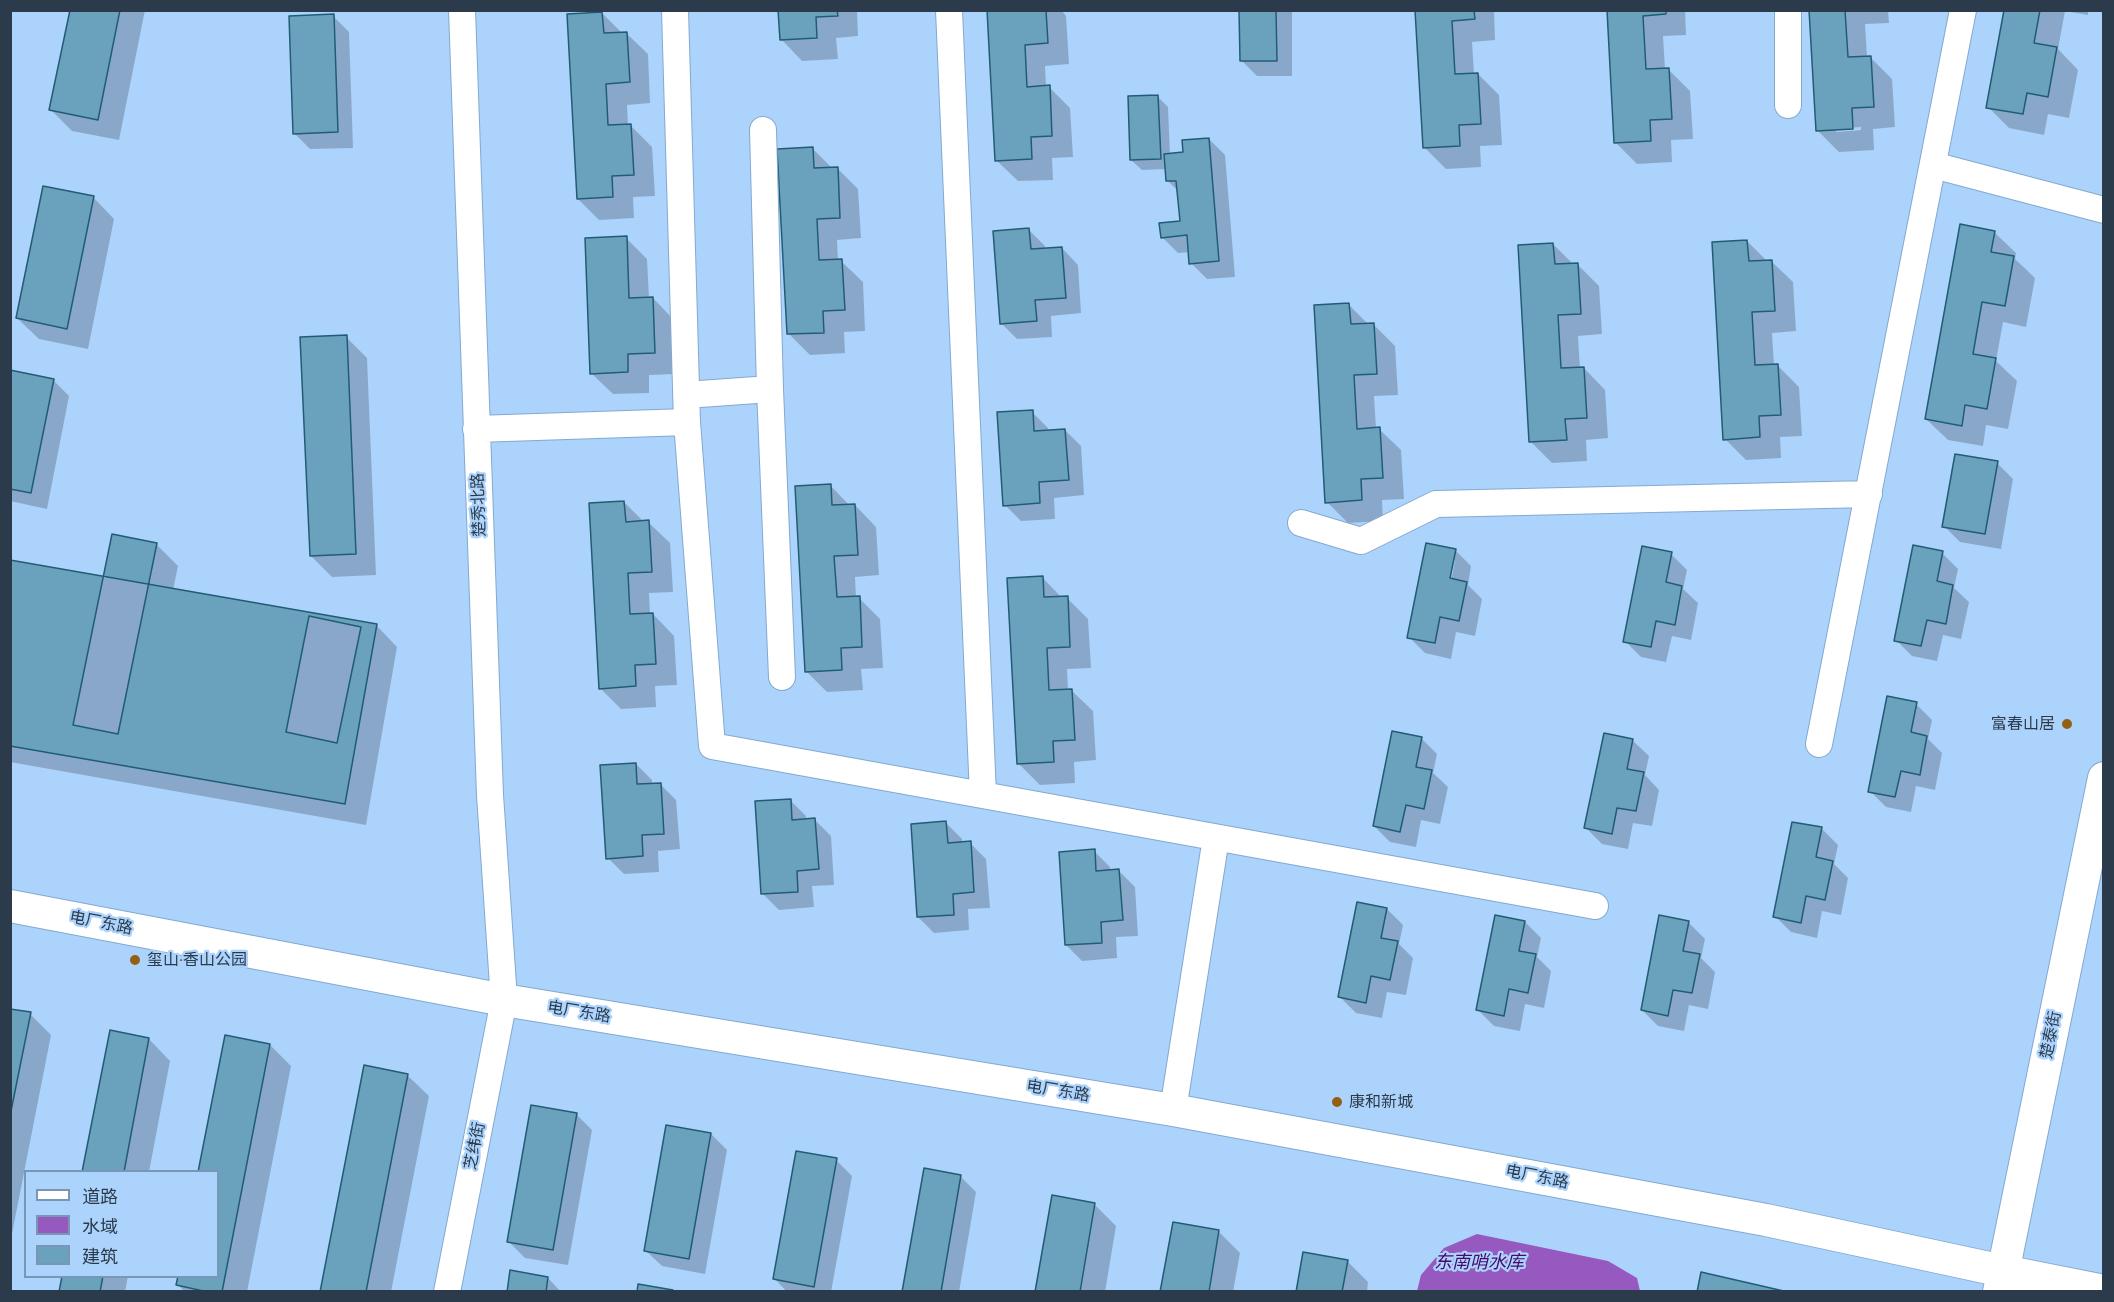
<!DOCTYPE html>
<html>
<head>
<meta charset="utf-8">
<style>
  body { margin:0 }
  #map { position:relative; width:2114px; height:1302px; overflow:hidden; background:#acd3fc; font-family:Montserrat,"Noto Sans SC",sans-serif }
  canvas { display:block }
  .frame { position:absolute; inset:0; border:12px solid #2b3b4b; pointer-events:none }
  .legend { position:absolute; left:24px; top:1170px; width:195px; height:108px; box-sizing:border-box; background:#acd3fc; border:2px solid #7896b5; margin:0; padding:8px 10px; list-style:none; font-size:18px; color:#2b3b4b }
  .legend li { display:flex; align-items:center; gap:12px; height:30px }
  .legend b { width:30px; border:2px solid #7896b5 }
</style>
</head>
<body>
<div id="map">
<canvas width="2114" height="1302"></canvas>
<div class="frame"></div>
<ul class="legend">
<li><b style="height:8px;background:#fff"></b>道路</li>
<li><b style="height:16px;background:#9659c0"></b>水域</li>
<li><b style="height:16px;background:#6aa2bd"></b>建筑</li>
</ul>
</div>
<script>
const ctx = document.querySelector('canvas').getContext('2d');
ctx.lineJoin = 'round';
function fillPath(path, color) { ctx.fillStyle = color; ctx.fill(path, 'evenodd'); }
const poly = rows => new Path2D(rows.map(r => 'M' + r).join(''));
function strokePath(path, color, width, dash) { ctx.strokeStyle = color; ctx.lineWidth = width; ctx.lineCap = dash ? 'butt' : 'round'; ctx.setLineDash(dash || []); ctx.stroke(path); }
function write(font, color, halo, rows, align = 'center') {
  ctx.font = font + ' Montserrat,"Noto Sans SC",sans-serif'; ctx.lineWidth = 4.5; ctx.setLineDash([]); ctx.textBaseline = 'middle'; ctx.strokeStyle = halo; ctx.fillStyle = color; for (const [text, x, y, turn = 0] of rows) {
    ctx.save(); ctx.translate(x, y); ctx.rotate((+turn || 0) * Math.PI / 180); ctx.textAlign = isNaN(turn) ? turn : align; if (halo) ctx.strokeText(text, 0, 0); ctx.fillText(text, 0, 0); ctx.restore();
  }
}
fillPath(poly([
  [1477,1234,1608,1261,1637,1278,1640,1291,1417,1291,1421,1275,1444,1248]
]), '#9659c0');
fillPath(poly([
  [71,10,145,10,119,140,72,131,51,110],
  [779,10,857,10,858,36,836,38,838,59,802,61,781,39],
  [988,10,1061,10,1066,16,1069,64,1045,66,1046,87,1049,87,1070,108,1073,157,1052,158,1053,180,1018,181,996,160],
  [1241,10,1292,10,1292,76,1257,76,1241,60],
  [1417,10,1494,10,1495,40,1472,42,1474,74,1478,74,1499,95,1502,145,1480,146,1481,167,1446,169,1425,148],
  [1608,10,1685,10,1686,35,1663,36,1665,69,1668,69,1690,91,1693,139,1671,140,1672,162,1637,164,1616,143],
  [1811,10,1888,10,1889,23,1865,24,1867,57,1870,57,1892,79,1895,127,1873,129,1874,150,1839,152,1818,131],
  [1861,127,1861,130,1836,132,1836,129],
  [2005,10,2088,10,2088,15,2065,11,2058,49,2078,70,2069,118,2048,114,2044,135,2009,128,1988,107],
  [602,13,622,33,626,33,648,54,650,103,627,105,628,126,631,126,652,147,655,196,633,197,634,218,599,220,578,199],
  [333,16,349,32,353,148,310,149,294,133],
  [1158,97,1168,107,1170,155,1185,154,1209,139,1225,155,1235,277,1207,279,1191,263,1190,252,1178,253,1162,237,1182,222,1179,192,1168,181,1167,169,1142,170,1131,160],
  [812,148,832,168,837,168,858,189,861,238,837,240,838,261,841,261,863,282,865,331,844,332,845,353,810,355,789,334],
  [93,197,114,219,88,349,39,339,17,318],
  [1029,230,1045,246,1045,250,1062,248,1078,265,1081,313,1051,316,1052,337,1017,339,1001,323],
  [1994,232,2016,253,2015,259,2035,278,2026,327,2003,322,1996,361,2017,381,2008,429,1986,425,1983,446,1948,440,1926,419],
  [626,238,647,259,649,298,653,298,674,320,676,374,649,375,649,393,613,394,591,373],
  [1747,241,1767,261,1771,261,1793,282,1796,331,1772,333,1774,366,1778,366,1799,387,1802,436,1780,437,1781,458,1746,460,1725,439],
  [1553,244,1573,264,1577,264,1599,286,1602,334,1578,336,1580,369,1584,368,1605,390,1608,438,1586,440,1587,461,1552,463,1531,442],
  [1349,305,1369,325,1373,324,1395,346,1398,395,1374,396,1376,429,1379,429,1401,450,1404,499,1382,500,1383,521,1348,523,1327,502],
  [346,337,367,358,376,575,332,577,311,556],
  [10,371,53,380,69,396,47,509,10,501],
  [1032,412,1048,428,1048,432,1065,430,1081,446,1084,495,1054,498,1055,519,1021,521,1005,505],
  [1997,463,2013,479,2001,549,1960,542,1944,526],
  [830,485,850,506,855,505,876,527,879,575,855,577,856,598,859,598,880,619,883,668,861,669,863,690,827,692,806,671],
  [624,502,644,522,648,522,670,543,673,592,649,593,650,615,653,614,674,636,677,685,655,686,656,707,621,709,600,688],
  [114,536,157,545,178,566,173,590,376,625,397,647,366,825,10,762,10,561,105,578],
  [1455,550,1471,566,1468,585,1482,599,1475,636,1456,632,1451,659,1425,653,1409,637],
  [1452,560,1455,560,1450,586,1447,585],
  [1942,553,1958,569,1954,588,1969,602,1961,639,1943,635,1937,661,1912,656,1896,640],
  [1671,554,1687,570,1683,589,1698,603,1691,640,1672,636,1666,662,1641,657,1625,641],
  [1043,578,1062,598,1067,598,1088,619,1091,668,1067,669,1068,690,1071,690,1093,711,1096,760,1074,762,1075,783,1040,785,1019,764],
  [1916,704,1932,720,1928,739,1942,753,1935,790,1916,786,1911,812,1886,807,1870,791],
  [1421,738,1437,754,1433,773,1448,787,1440,824,1421,820,1416,847,1390,842,1374,826],
  [1632,740,1649,756,1645,775,1659,790,1652,826,1633,823,1628,849,1602,844,1586,828],
  [636,764,652,780,652,785,660,784,676,800,680,849,658,851,659,872,624,874,608,858],
  [790,800,806,816,806,820,815,820,831,836,834,885,812,886,814,907,779,910,763,894],
  [946,823,962,839,962,843,970,843,986,859,990,908,968,909,969,930,934,933,918,917],
  [1822,829,1838,845,1834,864,1848,878,1841,915,1822,911,1817,938,1791,932,1775,916],
  [1094,851,1110,867,1110,871,1119,871,1135,887,1138,936,1116,937,1117,958,1082,961,1066,945],
  [1387,909,1403,925,1399,944,1413,958,1406,995,1387,992,1382,1018,1356,1013,1340,997],
  [1525,922,1541,938,1537,957,1551,971,1544,1008,1525,1004,1520,1031,1494,1026,1478,1010],
  [1689,923,1705,939,1701,958,1715,972,1708,1009,1689,1005,1684,1031,1658,1026,1642,1010],
  [10,1010,30,1014,51,1035,10,1244],
  [111,1032,149,1039,170,1061,149,1172,84,1172],
  [270,1045,291,1066,247,1292,185,1292,178,1285,218,1276,218,1172],
  [407,1075,429,1096,391,1292,321,1292],
  [576,1114,592,1130,568,1265,525,1258,509,1242],
  [711,1134,727,1150,705,1274,662,1266,645,1250],
  [836,1160,852,1176,831,1292,787,1292,775,1279],
  [960,1176,976,1192,959,1292,904,1292],
  [1095,1205,1116,1226,1105,1292,1036,1292],
  [1219,1232,1240,1253,1233,1292,1162,1292],
  [1347,1261,1368,1282,1367,1292,1297,1292],
  [63,1276,128,1276,125,1292,60,1292],
  [548,1278,561,1292,508,1292]
]), '#0003');
const building = poly([
  [70,10,120,10,98,120,49,110,70,10],
  [778,10,837,10,838,16,816,17,817,38,780,40,778,10],
  [987,10,1046,10,1048,43,1025,45,1027,87,1050,85,1052,136,1031,137,1032,159,995,161,987,10],
  [1239,10,1276,10,1277,61,1240,61,1239,10],
  [1415,10,1474,10,1475,19,1452,21,1455,74,1478,73,1481,124,1459,125,1460,146,1423,148,1415,10],
  [1607,10,1666,10,1666,14,1643,16,1646,69,1669,68,1672,119,1650,120,1651,141,1614,143,1607,10],
  [1809,10,1845,10,1848,57,1871,56,1874,107,1852,108,1853,129,1816,131,1809,10],
  [2004,10,2040,10,2034,43,2057,47,2048,97,2027,93,2023,114,1986,108,2004,10],
  [602,12,604,33,627,32,630,82,606,84,608,125,631,124,634,175,612,176,613,197,577,199,567,14,602,12],
  [334,14,338,132,293,134,289,16,334,14],
  [1158,95,1161,159,1130,160,1128,96,1158,95],
  [1209,138,1219,261,1189,264,1187,235,1161,238,1159,223,1180,221,1176,181,1166,181,1164,154,1183,152,1182,140,1209,138],
  [813,147,814,168,838,167,840,218,817,219,819,260,842,259,845,310,823,311,824,333,787,334,777,149,813,147],
  [43,186,94,196,67,329,16,318,43,186],
  [1960,224,1995,231,1991,252,2014,256,2005,306,1982,302,1973,354,1996,358,1987,409,1965,405,1962,426,1925,419,1960,224],
  [1029,228,1031,249,1062,247,1066,298,1035,300,1037,321,1000,324,993,231,1029,228],
  [627,236,629,298,653,297,655,353,628,354,628,372,590,374,585,238,627,236],
  [1747,240,1749,261,1772,260,1775,311,1752,312,1755,365,1778,364,1781,415,1759,416,1760,437,1723,440,1712,242,1747,240],
  [1553,243,1555,264,1578,263,1581,314,1558,315,1561,368,1584,367,1587,418,1565,419,1567,440,1529,442,1518,245,1553,243],
  [1349,303,1351,324,1374,323,1377,374,1354,375,1357,429,1380,427,1383,478,1361,479,1362,500,1325,503,1314,305,1349,303],
  [347,335,356,554,310,556,300,337,347,335],
  [10,370,54,379,31,493,10,489,10,370],
  [1033,410,1034,431,1065,429,1069,480,1039,482,1040,503,1003,506,997,412,1033,410],
  [1955,454,1998,461,1985,534,1942,527,1955,454],
  [831,484,832,505,855,504,858,555,834,556,837,597,860,596,862,647,841,648,842,670,805,672,795,486,831,484],
  [624,501,626,522,649,520,652,572,628,573,630,614,653,613,656,664,635,665,636,686,599,689,589,503,624,501],
  [112,534,157,543,118,734,73,725,112,534],
  [1426,543,1456,549,1450,578,1467,582,1459,621,1440,617,1435,643,1407,638,1426,543],
  [1913,545,1943,551,1937,581,1953,585,1946,624,1927,620,1921,646,1894,641,1913,545],
  [1642,546,1672,552,1666,582,1682,586,1675,625,1656,621,1651,647,1623,642,1642,546],
  [10,560,377,624,345,804,10,746,10,560],
  [1043,576,1044,597,1068,596,1070,647,1047,648,1049,690,1072,689,1075,740,1053,741,1054,762,1017,764,1007,578,1043,576],
  [309,616,361,627,337,743,286,732,309,616],
  [1887,696,1917,702,1911,732,1927,736,1920,775,1901,771,1895,797,1868,792,1887,696],
  [1392,731,1422,737,1416,767,1432,770,1424,809,1406,805,1400,832,1373,826,1392,731],
  [1604,733,1633,739,1627,769,1644,772,1636,811,1617,808,1612,834,1584,828,1604,733],
  [636,763,637,784,661,783,664,834,642,835,643,856,606,859,600,765,636,763],
  [791,799,792,820,815,818,819,869,797,871,798,892,761,894,755,801,791,799],
  [946,821,948,843,971,841,974,892,953,894,954,915,917,917,911,824,946,821],
  [1792,822,1822,827,1816,857,1833,861,1825,900,1806,896,1801,923,1773,917,1792,822],
  [1095,849,1096,871,1119,869,1123,920,1101,922,1102,943,1065,945,1059,852,1095,849],
  [1357,902,1387,908,1381,938,1398,941,1390,980,1371,976,1366,1003,1338,997,1357,902],
  [1495,915,1525,921,1519,951,1536,954,1528,993,1509,989,1504,1016,1476,1010,1495,915],
  [1659,915,1689,921,1683,951,1700,954,1692,993,1673,990,1668,1016,1641,1010,1659,915],
  [10,1009,31,1012,10,1116,10,1009],
  [110,1030,149,1038,124,1172,82,1172,110,1030],
  [225,1035,270,1044,222,1292,208,1292,176,1285,178,1276,218,1276,218,1172,198,1172,225,1035],
  [364,1065,408,1074,366,1292,320,1292,364,1065],
  [531,1105,577,1113,553,1250,507,1242,531,1105],
  [666,1125,711,1133,689,1259,644,1251,666,1125],
  [796,1151,837,1158,814,1287,773,1279,796,1151],
  [924,1168,961,1175,941,1292,902,1292,924,1168],
  [1052,1195,1095,1203,1080,1292,1035,1292,1052,1195],
  [1173,1222,1219,1230,1209,1292,1160,1292,1173,1222],
  [1303,1252,1348,1260,1342,1292,1296,1292,1303,1252],
  [510,1270,548,1277,546,1292,507,1292,510,1270],
  [1701,1272,1788,1292,1697,1292,1701,1272],
  [62,1276,103,1276,100,1292,59,1292,62,1276],
  [638,1284,673,1290,673,1292,637,1292,638,1284]
]);
fillPath(building, '#6aa2bd');
strokePath(building, '#225c74', 1.5);
const minor = poly([
  [675,10,687,422,712,746,1595,906],
  [949,10,983,795],
  [1788,10,1788,105],
  [763,130,770,389,782,677],
  [1933,165,2104,210],
  [686,395,770,389],
  [476,429,687,422],
  [1301,523,1361,541,1436,504,1869,494],
  [1819,744,1963,10],
  [1173,1110,1216,838],
  [447,1292,504,1000,490,795,462,10]
]);
const tertiary = poly([
  [10,906,504,1000,1173,1110,1766,1220,2003,1271,2104,1291],
  [1999,1292,2104,778]
]);
strokePath(minor, '#83a9d0', 28);
strokePath(tertiary, '#83a9d0', 34);
strokePath(minor, '#fff', 26);
strokePath(tertiary, '#fff', 32);
for (const [x, y, r, color] of [
  [2067,724,6,"#935f13"],
  [135,960,6,"#935f13"],
  [1337,1102,6,"#935f13"]
]) { const dot = new Path2D(); dot.arc(x, y, r, 0, 2 * Math.PI); ctx.fillStyle = color; ctx.fill(dot); strokePath(dot, '#acd3fc', 2); }
write('16px', '#2b3b4b', '#acd3fc', [
  ["楚秀北路",479,505,-92],
  ["电厂东路",101,923,11],
  ["电厂东路",579,1012,9],
  ["楚泰街",2051,1035,-79],
  ["电厂东路",1058,1091,9],
  ["芝纬街",475,1146,-79],
  ["电厂东路",1537,1177,11]
]);
write('16px', '#2b3b4b', '#acd3fc', [
  ["富春山居",2055,724,"right"],
  ["玺山·香山公园",147,960],
  ["康和新城",1349,1102]
], 'left');
write('italic 18px', '#480669', '#acd3fc', [
  ["东南哨水库",1479,1263]
]);
</script>
</body>
</html>
